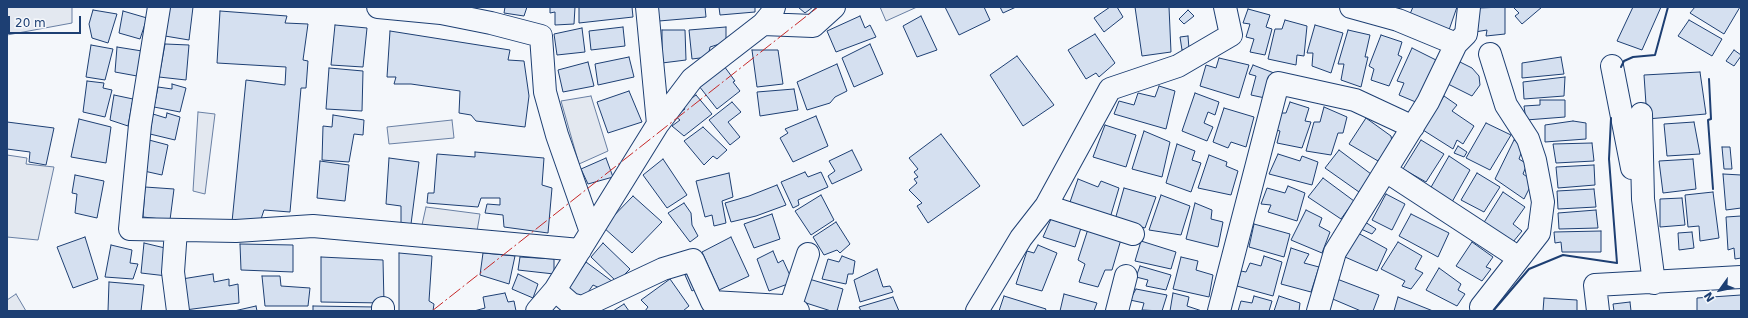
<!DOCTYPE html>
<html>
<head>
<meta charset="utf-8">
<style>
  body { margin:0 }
  #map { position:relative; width:1748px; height:318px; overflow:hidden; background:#f4f7fb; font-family:"DejaVu Sans",sans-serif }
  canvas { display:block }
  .frame { position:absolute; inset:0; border:8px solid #1d3f73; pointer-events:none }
  .north { position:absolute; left:1700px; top:270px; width:40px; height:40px; -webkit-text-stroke:3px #f4f7fb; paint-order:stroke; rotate:237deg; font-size:11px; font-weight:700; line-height:16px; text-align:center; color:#1d3f73 }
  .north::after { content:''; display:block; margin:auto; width:14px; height:18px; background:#1d3f73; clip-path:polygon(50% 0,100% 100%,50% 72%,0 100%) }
  .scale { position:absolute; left:8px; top:16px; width:73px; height:18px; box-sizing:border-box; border:2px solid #1d3f73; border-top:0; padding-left:5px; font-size:12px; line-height:14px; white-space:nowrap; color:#1d3f73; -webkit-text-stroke:3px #f4f7fb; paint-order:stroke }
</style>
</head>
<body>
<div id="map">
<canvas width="1748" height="318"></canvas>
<div class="frame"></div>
<div class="north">N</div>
<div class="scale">20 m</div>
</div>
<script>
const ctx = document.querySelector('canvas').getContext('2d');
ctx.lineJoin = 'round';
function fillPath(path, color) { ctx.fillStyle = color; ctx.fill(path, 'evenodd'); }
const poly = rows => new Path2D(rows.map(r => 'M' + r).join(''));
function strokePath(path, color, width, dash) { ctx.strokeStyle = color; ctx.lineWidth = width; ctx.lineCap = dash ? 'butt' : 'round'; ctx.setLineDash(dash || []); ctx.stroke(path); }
const parking = poly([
  [7,7,72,7,72,23,7,35,7,7],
  [880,7,917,7,886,21,880,7],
  [591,96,608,151,579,164,561,101,591,96],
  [198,112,215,114,205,194,193,191,198,112],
  [452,120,454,138,389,144,387,127,452,120],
  [7,155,27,158,26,164,54,167,38,240,7,237,7,155],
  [426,207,480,214,477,231,422,225,426,207],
  [16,294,26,311,7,311,7,300,16,294]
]);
fillPath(parking, '#e3e8f0');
strokePath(parking, '#687fa3', 1);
const building = poly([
  [168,7,193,7,189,40,165,36,168,7],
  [505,7,527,7,524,16,504,13,505,7],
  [550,7,575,7,574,24,555,25,555,12,550,13,550,7],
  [579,7,632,7,633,17,579,23,579,7],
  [657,7,705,7,706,17,659,21,657,7],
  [719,7,755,7,755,12,720,15,719,7],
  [798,7,813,7,805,13,798,7],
  [945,7,984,7,990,20,959,35,945,7],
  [1000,7,1016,7,1003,13,1000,7],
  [1110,7,1117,7,1123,17,1104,32,1094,18,1110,7],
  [1135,7,1169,7,1171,52,1142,56,1135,7],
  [1413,7,1457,7,1449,30,1410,14,1413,7],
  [1505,7,1505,34,1486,36,1487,30,1475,32,1477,8,1505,7],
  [1514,7,1542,7,1522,24,1515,16,1519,13,1514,8,1514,7],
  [1633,7,1661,7,1642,50,1617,41,1633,7],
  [1695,7,1740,7,1724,34,1690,13,1695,7],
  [1248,9,1270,15,1266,27,1272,29,1265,55,1250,52,1254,39,1246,37,1250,24,1243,23,1248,9],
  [93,10,117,14,108,43,92,38,89,24,93,10],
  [1188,10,1194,16,1184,24,1179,19,1188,10],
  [123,11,147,18,140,39,119,33,123,11],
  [220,11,287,16,285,23,308,24,303,60,308,61,306,88,301,88,290,212,264,210,260,222,232,222,246,80,285,85,286,67,217,63,220,11],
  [860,16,865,28,870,25,876,37,836,52,827,31,860,16],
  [921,16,937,50,917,57,903,26,921,16],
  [1285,20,1307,26,1304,56,1297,55,1296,65,1268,59,1275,29,1282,29,1285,20],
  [1689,20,1722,39,1712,56,1678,36,1689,20],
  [335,25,367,28,363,67,331,65,335,25],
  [1315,25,1343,33,1331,73,1312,66,1313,53,1307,53,1315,25],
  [623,27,625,46,591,50,589,31,623,27],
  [726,27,726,42,710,47,708,57,692,59,689,30,726,27],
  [582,28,585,52,557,55,554,34,582,28],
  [662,30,685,30,686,60,662,63,662,30],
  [1348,30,1370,35,1365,57,1368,57,1361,87,1341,80,1344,64,1338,64,1348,30],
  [390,31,510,50,508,60,524,61,529,96,525,127,476,121,471,115,459,113,460,91,411,84,394,84,396,77,387,77,390,31],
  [1095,34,1115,63,1099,77,1096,73,1086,79,1068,50,1095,34],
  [1381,35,1402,42,1398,55,1402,57,1389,86,1371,80,1374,69,1369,66,1381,35],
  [1188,36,1189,49,1182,50,1180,37,1188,36],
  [165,44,189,45,186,80,159,77,165,44],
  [870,44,883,74,854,87,842,58,870,44],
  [91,45,113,49,105,80,86,77,91,45],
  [117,47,142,51,137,76,115,72,117,47],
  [1412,48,1436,60,1418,103,1399,95,1404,83,1397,81,1412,48],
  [752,50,778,50,783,84,757,87,752,50],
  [1734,50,1741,55,1741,56,1734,66,1726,61,1734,50],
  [1017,56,1054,105,1023,126,990,75,1017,56],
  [629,57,634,77,598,85,595,64,629,57],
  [1561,57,1564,74,1522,78,1522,63,1561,57],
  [1219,58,1249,65,1239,98,1200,86,1206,65,1216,68,1219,58],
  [588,62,594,86,563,92,558,70,588,62],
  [1460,62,1472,68,1479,76,1480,85,1472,96,1448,84,1460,62],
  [837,64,847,91,835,97,830,103,807,110,797,82,837,64],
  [1253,65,1274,73,1265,98,1251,95,1256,76,1249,74,1253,65],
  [724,66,735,81,733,82,740,91,717,109,699,86,724,66],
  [329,68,363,71,362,111,326,109,329,68],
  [1700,72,1706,114,1647,119,1644,75,1700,72],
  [1565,77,1564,96,1524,99,1523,82,1565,77],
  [87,81,104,83,103,88,112,90,105,117,83,112,87,81],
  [172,84,186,88,180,112,154,107,158,87,172,89,172,84],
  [1159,86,1175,91,1166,129,1114,114,1119,101,1134,105,1138,93,1155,97,1159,86],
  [794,89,798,110,760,116,757,92,794,89],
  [629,91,642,122,608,133,597,102,629,91],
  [1195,93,1219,102,1215,115,1208,112,1204,123,1213,127,1207,141,1182,131,1195,93],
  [114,95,133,99,128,126,110,120,114,95],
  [696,95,712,114,684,136,672,126,680,120,675,116,685,109,682,105,696,95],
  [1444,96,1457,105,1452,111,1474,126,1463,144,1457,140,1453,149,1423,130,1444,96],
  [1540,100,1565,100,1565,117,1526,120,1524,106,1540,105,1540,100],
  [732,102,741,112,728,122,740,137,730,145,709,120,732,102],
  [1290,102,1309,108,1305,121,1311,122,1302,148,1277,143,1280,131,1276,130,1281,113,1286,113,1290,102],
  [1324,107,1347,117,1343,133,1338,133,1331,155,1306,151,1314,122,1320,122,1324,107],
  [1224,108,1254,117,1246,147,1231,142,1228,148,1213,142,1224,108],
  [167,113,180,117,175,140,150,134,153,114,166,118,167,113],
  [333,115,364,120,363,135,354,134,349,162,322,160,323,126,332,127,333,115],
  [816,116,828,146,793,162,780,138,788,133,785,129,816,116],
  [1366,118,1391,136,1392,142,1378,161,1349,144,1366,118],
  [79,119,111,127,106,163,71,157,79,119],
  [1573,121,1586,123,1586,139,1545,142,1545,125,1573,121],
  [7,122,54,128,46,165,29,162,30,152,7,149,7,122],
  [1694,122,1700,154,1667,156,1664,124,1694,122],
  [1486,123,1511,135,1490,170,1466,158,1486,123],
  [1105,125,1136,135,1126,167,1093,157,1105,125],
  [703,127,727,150,717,159,713,156,704,165,684,141,703,127],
  [1144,131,1170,142,1162,177,1132,169,1144,131],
  [941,134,980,186,928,223,917,206,922,203,909,190,917,183,914,179,918,177,914,172,918,169,909,158,941,134],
  [149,140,168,145,162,175,144,171,149,140],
  [1421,140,1444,154,1426,182,1403,169,1421,140],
  [1514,140,1524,145,1519,159,1527,164,1523,174,1533,181,1524,199,1495,179,1514,140],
  [1592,143,1594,161,1556,163,1553,144,1592,143],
  [1177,144,1195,151,1192,160,1201,163,1191,192,1166,183,1177,144],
  [1458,146,1467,152,1464,157,1454,153,1458,146],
  [1722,147,1730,147,1732,169,1724,169,1722,147],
  [852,150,862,170,832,184,828,176,835,171,829,161,852,150],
  [1339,150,1371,174,1359,192,1325,168,1339,150],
  [475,152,544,158,542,185,552,188,548,233,504,227,503,215,485,213,487,204,500,205,500,198,481,198,478,207,427,203,428,193,434,193,437,154,475,157,475,152],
  [1278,154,1300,161,1302,156,1318,162,1312,185,1269,174,1278,154],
  [1209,155,1227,162,1226,166,1238,171,1231,195,1198,188,1209,155],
  [1449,156,1470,170,1452,202,1430,189,1449,156],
  [389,158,419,162,411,224,401,223,401,206,386,204,389,158],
  [606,158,613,177,588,184,581,169,606,158],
  [663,159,687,195,667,208,643,175,663,159],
  [1693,159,1696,189,1663,193,1659,161,1693,159],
  [320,161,349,165,345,201,317,198,320,161],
  [1594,165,1595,185,1558,188,1556,167,1594,165],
  [805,172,808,177,821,172,828,187,798,200,799,205,793,208,781,182,805,172],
  [729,173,733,197,722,201,726,223,714,226,712,215,705,217,696,181,729,173],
  [1477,173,1500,187,1484,212,1461,200,1477,173],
  [1723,174,1741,175,1741,208,1726,210,1723,174],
  [75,175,104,181,97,218,75,213,77,194,72,193,75,175],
  [1323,178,1354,201,1341,219,1308,197,1323,178],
  [1078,179,1098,187,1101,181,1119,188,1110,218,1069,205,1078,179],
  [777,185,786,205,756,216,731,222,725,203,749,196,777,185],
  [1288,186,1305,193,1297,221,1268,212,1271,205,1261,204,1267,188,1285,193,1288,186],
  [145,187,174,189,170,220,143,217,145,187],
  [1124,188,1156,197,1145,228,1115,220,1124,188],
  [1594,189,1596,207,1558,209,1557,191,1594,189],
  [1503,192,1525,207,1513,224,1522,231,1513,242,1483,224,1503,192],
  [1713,192,1719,238,1700,241,1699,226,1688,227,1685,195,1713,192],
  [1386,194,1405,204,1392,230,1372,220,1386,194],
  [821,195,834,220,811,235,795,211,821,195],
  [1161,195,1190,206,1181,235,1149,230,1161,195],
  [633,196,662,222,632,253,603,227,633,196],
  [1682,198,1685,225,1660,227,1660,199,1682,198],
  [684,203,691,213,692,225,698,236,690,242,668,213,684,203],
  [1195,203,1212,210,1211,219,1223,222,1218,247,1186,239,1195,203],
  [1306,210,1322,218,1319,226,1330,232,1322,253,1291,240,1306,210],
  [1596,210,1598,228,1559,229,1558,213,1596,210],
  [772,214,780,239,754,248,744,224,772,214],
  [1411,214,1449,233,1438,257,1399,236,1411,214],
  [1741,216,1741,258,1735,259,1734,248,1728,250,1726,217,1741,216],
  [1051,219,1081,228,1075,247,1043,237,1051,219],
  [836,222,850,244,840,253,837,250,824,255,813,237,836,222],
  [1365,222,1376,229,1372,234,1361,229,1365,222],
  [1254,224,1290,234,1284,257,1249,247,1254,224],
  [1089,226,1122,236,1112,270,1105,270,1098,287,1079,282,1085,264,1078,260,1089,226],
  [1601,231,1601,252,1562,252,1561,242,1555,243,1554,232,1601,231],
  [1692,232,1694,248,1679,250,1678,233,1692,232],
  [1358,233,1387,249,1377,271,1345,257,1358,233],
  [85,237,98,279,73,288,57,247,85,237],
  [731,237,749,276,719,290,702,252,731,237],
  [1141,241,1176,252,1171,269,1135,261,1141,241],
  [1398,242,1422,256,1415,269,1423,273,1411,289,1402,286,1405,281,1381,269,1398,242],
  [1472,242,1493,257,1486,267,1491,269,1482,281,1456,266,1472,242],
  [144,243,165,248,167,276,141,273,144,243],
  [603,243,630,269,617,282,591,257,603,243],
  [240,244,293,245,293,272,241,270,240,244],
  [111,245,132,250,130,263,138,264,133,279,105,277,111,245],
  [1038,245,1057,253,1042,291,1016,284,1027,251,1034,253,1038,245],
  [1291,248,1309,254,1304,263,1319,267,1311,292,1281,284,1291,248],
  [773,251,778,263,783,260,793,282,769,291,757,259,773,251],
  [399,253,432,256,429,301,434,304,433,311,399,311,399,253],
  [483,253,515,256,509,284,480,275,483,253],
  [842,256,855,261,853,274,848,274,846,284,822,279,828,259,839,262,842,256],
  [1264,256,1282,262,1273,296,1237,286,1241,271,1246,272,1250,263,1261,266,1264,256],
  [321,257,383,260,384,303,321,302,321,257],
  [520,257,554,259,554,274,518,270,520,257],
  [1181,257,1198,261,1196,270,1213,275,1209,297,1173,289,1181,257],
  [586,262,613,282,606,291,593,285,582,301,566,291,586,262],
  [1140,266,1171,275,1166,290,1146,286,1148,280,1136,277,1140,266],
  [1439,268,1461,284,1458,290,1465,294,1457,306,1426,290,1439,268],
  [877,269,883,287,890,286,893,292,860,302,854,280,877,269],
  [692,270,699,287,692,291,685,275,692,270],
  [213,274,214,282,229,279,229,286,238,284,239,303,185,310,182,279,213,274],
  [518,274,538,284,533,298,512,289,518,274],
  [262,276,280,276,281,286,310,288,308,306,265,306,262,276],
  [670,279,689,306,683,311,645,311,648,307,641,300,670,279],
  [809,279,843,289,837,311,831,311,803,302,809,279],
  [1337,279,1379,295,1373,311,1361,311,1328,297,1337,279],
  [109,282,144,285,141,311,108,311,109,282],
  [1136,289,1167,295,1162,311,1142,310,1144,303,1130,300,1136,289],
  [505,293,508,302,514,301,516,311,474,311,485,308,483,297,505,293],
  [1173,293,1189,297,1187,306,1202,311,1170,311,1173,293],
  [1064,294,1097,303,1094,311,1060,311,1064,294],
  [1741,295,1741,311,1697,311,1697,298,1741,295],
  [1004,296,1046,309,1045,311,999,311,1004,296],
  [1254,296,1272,301,1269,311,1238,311,1241,301,1252,303,1254,296],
  [1279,296,1300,303,1299,311,1274,311,1279,296],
  [893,297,899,311,861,311,859,307,893,297],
  [1398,297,1433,311,1394,311,1398,297],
  [1544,298,1577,300,1577,311,1543,311,1544,298],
  [1630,302,1631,311,1614,311,1613,304,1630,302],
  [624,304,629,311,613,311,624,304],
  [256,306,257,311,234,311,256,306],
  [313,306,375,307,375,311,313,311,313,306]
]);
fillPath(building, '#d5e0f0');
strokePath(building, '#1d3f73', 1);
const minor = poly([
  [159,7,140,125,130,229,236,231,313,226,580,250],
  [378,7,441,13,491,23,541,36,545,92,557,135,591,232],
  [647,7,658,124],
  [1351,7,1398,20,1456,44],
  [763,24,813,26,834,7],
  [1612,66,1632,168],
  [1641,114,1643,199,1654,283],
  [1386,171,1519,258],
  [1046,206,1133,234],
  [176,230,173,272,178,311],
  [555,290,571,304,582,307,663,269,693,260,712,302,783,306,798,311],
  [383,308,383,311],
  [790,308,808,254],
  [537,311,555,290,658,124,692,79,763,24,772,13,774,7],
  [977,311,1021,238,1046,206,1110,89,1178,66,1231,35,1225,7],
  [1117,311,1126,276],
  [1219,311,1278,83,1355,100,1413,127],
  [1318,311,1335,252,1428,102,1456,44,1466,34,1469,7],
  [1482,311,1481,307,1539,233,1543,202,1535,160,1528,139,1506,105,1490,54],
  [1598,311,1595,285,1741,277]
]);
strokePath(minor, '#1d3f73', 24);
strokePath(minor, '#f4f7fb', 22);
strokePath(poly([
  [1621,67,1624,61,1633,57,1655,55,1668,7],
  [1709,79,1711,119,1708,120,1713,189],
  [1493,311,1529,269,1563,255,1617,263,1609,159,1611,118]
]), '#1d3f73', 2);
strokePath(poly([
  [432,311,818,7]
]), '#c62828', 1, [14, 3, 2, 3]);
</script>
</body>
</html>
